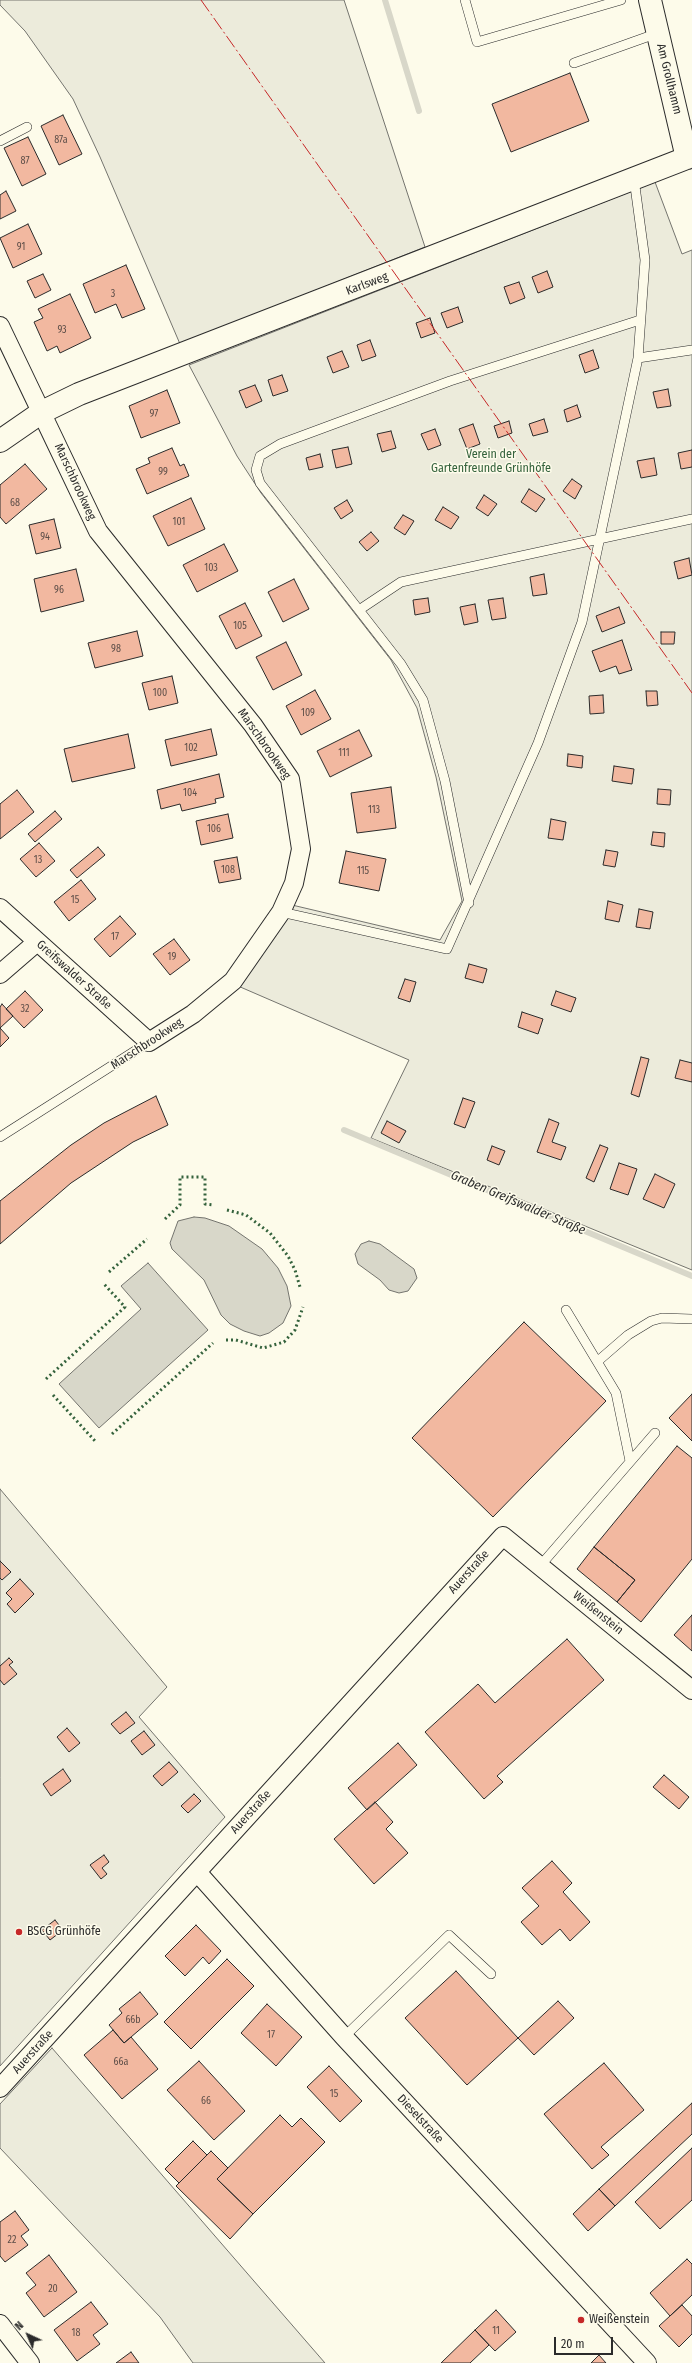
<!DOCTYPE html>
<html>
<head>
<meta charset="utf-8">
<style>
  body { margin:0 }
  #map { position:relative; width:692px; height:2363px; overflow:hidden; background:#fdfbea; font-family:"Fira Sans Condensed",sans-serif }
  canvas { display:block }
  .north { position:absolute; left:8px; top:2315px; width:40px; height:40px; -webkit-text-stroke:3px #fdfbea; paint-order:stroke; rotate:316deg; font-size:11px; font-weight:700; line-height:16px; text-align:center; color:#2b2b2b }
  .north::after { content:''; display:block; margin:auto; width:14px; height:18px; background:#2b2b2b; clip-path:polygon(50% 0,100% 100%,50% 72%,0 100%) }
  .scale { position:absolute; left:554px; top:2337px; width:59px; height:18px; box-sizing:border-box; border:2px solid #2b2b2b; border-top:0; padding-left:5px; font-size:12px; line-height:14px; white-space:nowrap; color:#2b2b2b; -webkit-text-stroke:3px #fdfbea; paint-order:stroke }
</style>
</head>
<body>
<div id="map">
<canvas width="692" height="2363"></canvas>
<div class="north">N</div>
<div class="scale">20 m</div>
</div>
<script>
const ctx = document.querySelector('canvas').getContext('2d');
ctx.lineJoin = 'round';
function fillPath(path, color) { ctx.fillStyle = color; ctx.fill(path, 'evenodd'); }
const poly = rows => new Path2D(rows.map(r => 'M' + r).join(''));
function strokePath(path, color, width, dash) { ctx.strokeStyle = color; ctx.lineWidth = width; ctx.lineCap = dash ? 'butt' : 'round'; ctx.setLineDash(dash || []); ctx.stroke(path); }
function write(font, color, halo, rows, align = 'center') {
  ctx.font = font + ' "Fira Sans Condensed",sans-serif'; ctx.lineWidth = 3; ctx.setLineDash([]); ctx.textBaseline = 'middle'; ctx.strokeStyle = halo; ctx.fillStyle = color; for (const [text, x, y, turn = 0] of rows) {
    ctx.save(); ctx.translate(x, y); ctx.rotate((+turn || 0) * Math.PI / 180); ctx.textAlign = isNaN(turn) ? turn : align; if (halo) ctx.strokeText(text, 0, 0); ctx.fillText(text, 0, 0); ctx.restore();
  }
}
const green = poly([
  [0,0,344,0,425,247,180,344,100,157,73,99,25,31,0,5,0,0],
  [655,182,682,254,692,250,692,1270,371,1138,409,1060,238,986,292,905,440,940,462,901,436,777,417,708,391,660,261,493,237,456,189,365,655,182],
  [0,1489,167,1687,139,1717,225,1817,0,2066,0,1489],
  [52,2048,325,2363,193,2363,160,2317,0,2148,0,2104,52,2048]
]);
fillPath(green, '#ecebdb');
strokePath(green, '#74746e', 1);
const water = poly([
  [194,1217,205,1218,229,1226,262,1249,278,1268,287,1286,291,1306,283,1323,269,1333,260,1336,244,1331,230,1324,221,1315,204,1280,172,1249,170,1243,178,1221,194,1217],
  [369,1241,380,1244,414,1269,417,1278,408,1291,399,1293,389,1290,380,1280,358,1264,355,1254,361,1244,369,1241],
  [148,1263,208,1330,99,1428,59,1384,141,1309,121,1286,148,1263]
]);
fillPath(water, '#d8d7c9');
strokePath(water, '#74746e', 1);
strokePath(poly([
  [385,0,419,111],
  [344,1130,692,1276]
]), '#d8d7c9', 6);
const building = poly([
  [570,73,589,121,511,152,492,104,570,73],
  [63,115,82,154,59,165,41,126,63,115],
  [28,137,46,174,22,186,4,148,28,137],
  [6,191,16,211,0,219,0,195,6,191],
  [28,224,42,254,13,268,0,238,28,224],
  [126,265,145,309,122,318,116,304,95,313,83,284,126,265],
  [547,271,553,287,538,293,532,277,547,271],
  [43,274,51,290,35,298,27,281,43,274],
  [519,282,525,298,510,304,504,287,519,282],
  [70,294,91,338,60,353,57,346,47,351,34,322,43,318,38,309,70,294],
  [458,307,463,322,447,328,441,313,458,307],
  [430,318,435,333,421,338,416,323,430,318],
  [370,340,376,356,362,361,357,345,370,340],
  [593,350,599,368,585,373,579,355,593,350],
  [342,351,349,367,333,373,327,357,342,351],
  [282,375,288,391,273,396,268,380,282,375],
  [255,385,262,401,246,408,239,391,255,385],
  [668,389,671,406,657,408,653,392,668,389],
  [167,390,180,423,141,438,129,406,167,390],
  [577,405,581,417,567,422,564,410,577,405],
  [544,419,548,432,533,436,529,424,544,419],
  [509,421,512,433,498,438,494,426,509,421],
  [473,424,480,444,467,449,459,429,473,424],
  [435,429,441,445,428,450,421,434,435,429],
  [391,431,396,448,382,452,377,434,391,431],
  [348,447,352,464,336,468,332,450,348,447],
  [172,448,180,466,184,464,189,476,147,494,136,469,150,463,148,458,172,448],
  [692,450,692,467,681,469,678,453,692,450],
  [320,454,323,467,309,470,306,458,320,454],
  [654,458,657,475,641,478,637,461,654,458],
  [25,464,47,489,6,524,0,517,0,485,25,464],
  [572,479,582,486,575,499,563,491,572,479],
  [529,489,545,499,536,512,521,502,529,489],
  [484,495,497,504,488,516,476,508,484,495],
  [191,498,205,529,168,546,153,516,191,498],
  [347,500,353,511,341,519,334,508,347,500],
  [443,507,459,517,451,529,435,520,443,507],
  [403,515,414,521,405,535,394,528,403,515],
  [54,519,61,548,36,554,29,525,54,519],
  [371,532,379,541,367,551,359,542,371,532],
  [224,544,238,571,197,592,183,565,224,544],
  [689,558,692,575,678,579,674,562,689,558],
  [76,569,84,601,41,612,34,579,76,569],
  [544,574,547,594,533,596,530,577,544,574],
  [294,579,309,609,283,622,268,592,294,579],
  [428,598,430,612,415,615,413,600,428,598],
  [503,598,506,618,492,620,488,600,503,598],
  [245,603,262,636,236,649,219,616,245,603],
  [475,604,478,622,464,625,460,607,475,604],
  [619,607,625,623,602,632,596,616,619,607],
  [137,631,143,656,95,668,88,643,137,631],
  [661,632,675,632,674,644,661,644,661,632],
  [622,640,632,670,619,674,616,666,600,672,592,651,622,640],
  [286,642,302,675,273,690,256,657,286,642],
  [172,676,178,703,149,710,142,683,172,676],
  [315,690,331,719,301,735,286,706,315,690],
  [646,691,657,691,658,705,647,706,646,691],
  [603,695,604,713,590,714,589,696,603,695],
  [211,729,217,755,171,766,165,740,211,729],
  [359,730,372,756,330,777,317,751,359,730],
  [128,734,135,768,72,782,64,749,128,734],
  [568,754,583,756,582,768,567,766,568,754],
  [614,766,634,769,632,784,612,781,614,766],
  [219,774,224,797,215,799,216,803,182,811,180,804,161,809,157,790,219,774],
  [391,787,396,828,357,833,351,793,391,787],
  [658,789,671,790,670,805,657,804,658,789],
  [17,790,34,812,0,839,0,804,17,790],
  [55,811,62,819,35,842,28,834,55,811],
  [228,814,233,838,201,845,196,821,228,814],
  [551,819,566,822,563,840,548,838,551,819],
  [653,832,665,833,664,847,651,845,653,832],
  [39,843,55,861,36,877,20,859,39,843],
  [98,847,105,855,77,878,70,870,98,847],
  [606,850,618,852,615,867,603,865,606,850],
  [346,851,386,859,379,891,339,883,346,851],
  [237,857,241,879,219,883,214,861,237,857],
  [81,880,96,899,69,921,54,902,81,880],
  [608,901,623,905,619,922,605,919,608,901],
  [639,909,653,912,650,929,636,927,639,909],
  [120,916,136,934,110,957,94,939,120,916],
  [174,939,190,960,170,975,153,954,174,939],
  [469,964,487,969,483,983,465,978,469,964],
  [405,979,416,982,410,1002,398,998,405,979],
  [25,991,43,1010,24,1028,6,1009,25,991],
  [556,991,576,998,571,1012,551,1005,556,991],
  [2,1004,13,1016,0,1028,0,1007,2,1004],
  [522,1012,543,1019,538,1034,518,1027,522,1012],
  [0,1028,9,1038,0,1047,0,1028],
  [641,1057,649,1059,639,1097,631,1094,641,1057],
  [680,1060,692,1063,692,1082,675,1078,680,1060],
  [156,1096,168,1125,133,1142,71,1183,0,1244,0,1201,71,1145,104,1123,156,1096],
  [463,1098,475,1102,465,1128,454,1124,463,1098],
  [549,1119,559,1123,552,1142,566,1147,561,1160,537,1152,549,1119],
  [387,1121,406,1131,399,1143,381,1133,387,1121],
  [600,1145,608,1148,594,1182,586,1178,600,1145],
  [492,1146,505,1151,499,1165,487,1160,492,1146],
  [619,1163,637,1169,628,1195,610,1189,619,1163],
  [655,1174,675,1184,664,1208,643,1199,655,1174],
  [524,1322,606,1401,493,1517,412,1438,524,1322],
  [692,1394,692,1441,669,1418,692,1394],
  [677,1446,692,1458,692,1559,641,1622,617,1602,635,1580,594,1547,677,1446],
  [594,1547,635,1580,617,1602,577,1569,594,1547],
  [0,1561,11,1572,2,1580,0,1578,0,1561],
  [20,1579,34,1594,15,1613,7,1604,12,1599,6,1593,20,1579],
  [692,1615,692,1651,674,1635,692,1615],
  [567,1639,604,1680,497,1776,503,1782,484,1799,425,1732,478,1684,495,1703,567,1639],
  [9,1658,13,1662,9,1665,17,1674,4,1685,0,1680,0,1666,9,1658],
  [126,1712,135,1723,120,1734,111,1724,126,1712],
  [67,1728,80,1743,69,1752,57,1737,67,1728],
  [144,1731,155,1745,142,1755,131,1741,144,1731],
  [398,1743,417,1765,367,1810,348,1788,398,1743],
  [169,1762,178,1772,162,1786,153,1776,169,1762],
  [63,1769,71,1781,51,1796,43,1784,63,1769],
  [664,1775,689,1797,679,1809,653,1787,664,1775],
  [194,1794,201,1801,188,1813,181,1806,194,1794],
  [375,1802,393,1822,386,1829,408,1853,374,1884,334,1839,375,1802],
  [104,1855,109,1862,102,1868,107,1874,101,1879,90,1865,104,1855],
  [552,1861,572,1883,563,1892,590,1922,570,1941,560,1929,542,1945,521,1922,539,1906,522,1888,552,1861],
  [55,1920,63,1930,50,1940,42,1930,55,1920],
  [196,1925,221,1951,209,1964,203,1957,185,1976,165,1956,196,1925],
  [227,1959,254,1986,191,2049,164,2022,227,1959],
  [456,1971,518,2038,467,2085,405,2018,456,1971],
  [140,1992,158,2014,124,2043,109,2025,122,2013,119,2009,140,1992],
  [558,2001,574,2018,534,2055,518,2038,558,2001],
  [267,2004,302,2037,276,2066,241,2033,267,2004],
  [113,2030,124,2043,131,2037,158,2069,122,2099,84,2055,113,2030],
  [199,2061,245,2111,214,2140,167,2090,199,2061],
  [604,2063,644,2110,601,2147,609,2155,592,2169,544,2114,604,2063],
  [329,2066,362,2101,340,2122,307,2087,329,2066],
  [692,2103,692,2134,615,2206,599,2189,692,2103],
  [280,2115,292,2127,301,2118,325,2142,253,2214,217,2179,280,2115],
  [193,2141,207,2155,179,2183,165,2169,193,2141],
  [692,2148,692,2200,660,2229,635,2202,692,2148],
  [211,2151,228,2168,217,2179,253,2214,230,2239,176,2186,211,2151],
  [599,2189,615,2206,588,2231,573,2214,599,2189],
  [15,2211,29,2230,21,2236,28,2245,5,2262,0,2256,0,2222,15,2211],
  [49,2255,77,2292,44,2317,26,2293,36,2285,26,2273,49,2255],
  [687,2259,692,2264,692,2295,670,2316,650,2293,687,2259],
  [91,2302,108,2324,93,2335,100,2344,77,2361,54,2330,91,2302],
  [682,2305,692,2316,692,2334,679,2347,659,2326,682,2305],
  [496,2310,516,2332,495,2351,475,2330,496,2310],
  [475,2330,489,2345,470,2363,441,2363,475,2330],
  [131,2352,139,2363,116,2363,131,2352],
  [599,2355,606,2363,591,2363,599,2355]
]);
fillPath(building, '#f2b8a0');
strokePath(building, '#2b2b2b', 1);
const service = poly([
  [465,0,477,42,621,0],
  [574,63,658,33],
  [0,141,27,127],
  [638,358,692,350],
  [359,610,401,582,692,519],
  [469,903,445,781,423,700,401,664,260,483,256,470,260,456,280,444,450,381,640,320],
  [281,912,447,949,538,743,582,622,638,358,645,260,634,179],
  [0,1137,149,1042],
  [566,1310,616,1393,630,1461],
  [598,1361,628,1335,651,1321,662,1318,692,1319],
  [540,1566,655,1433],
  [344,2037,449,1935,491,1974]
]);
const minor = poly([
  [0,326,98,531,253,725,290,779,301,849,294,883,281,912,233,981,193,1014,149,1042,0,908],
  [0,974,37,942],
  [197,1872,344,2037,647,2363],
  [0,2088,503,1536,692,1690],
  [0,2324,30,2363]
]);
const tertiary = poly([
  [650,0,687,158],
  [0,441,42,412,79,394,692,156]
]);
strokePath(service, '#2b2b2b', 10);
strokePath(minor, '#2b2b2b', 20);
strokePath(tertiary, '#2b2b2b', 24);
strokePath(service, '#fdfbea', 9);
strokePath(minor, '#fdfbea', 18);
strokePath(tertiary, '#fdfbea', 22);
strokePath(poly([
  [227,1210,246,1215,270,1233,288,1256,295,1270,300,1287],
  [165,1219,180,1205,180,1177,205,1177,205,1204,214,1205],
  [109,1272,147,1239],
  [226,1340,236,1340,263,1348,284,1342,295,1330,303,1307],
  [46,1379,125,1307,104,1284],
  [53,1395,95,1441],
  [112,1434,213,1343]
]), '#34623c', 3, [2, 3]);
strokePath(poly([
  [201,0,692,693]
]), '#c62828', 1, [14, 3, 2, 3]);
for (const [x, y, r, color] of [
  [19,1932,4,"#c62828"],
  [581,2320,4,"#c62828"]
]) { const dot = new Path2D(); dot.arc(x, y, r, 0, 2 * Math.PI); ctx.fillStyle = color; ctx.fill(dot); strokePath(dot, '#fdfbea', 1.5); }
write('10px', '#5d4e48', null, [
  ["87a",61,140],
  ["87",25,161],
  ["91",21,247],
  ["3",113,294],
  ["93",62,330],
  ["97",154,414],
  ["99",163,472],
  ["68",15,503],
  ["101",179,522],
  ["94",45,537],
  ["103",211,568],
  ["96",59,590],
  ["105",240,626],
  ["98",116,649],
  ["100",160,693],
  ["109",308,713],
  ["102",191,748],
  ["111",344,753],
  ["104",190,793],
  ["113",374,810],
  ["106",214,829],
  ["13",38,860],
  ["108",228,870],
  ["115",363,871],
  ["15",75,900],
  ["17",115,937],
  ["19",172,957],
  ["32",25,1009],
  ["66b",133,2020],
  ["17",271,2035],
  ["66a",121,2062],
  ["15",334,2094],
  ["66",206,2101],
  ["22",12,2240],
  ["20",53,2289],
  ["11",496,2331],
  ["18",76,2333]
]);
write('12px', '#2b2b2b', '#fdfbea', [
  ["Am Grollhamm",669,79,76],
  ["Karlsweg",367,284,-21],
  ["Marschbrookweg",75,482,65],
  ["Marschbrookweg",264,744,55],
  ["Greifswalder Straße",74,975,42],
  ["Marschbrookweg",147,1044,-33],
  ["Auerstraße",469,1572,-48],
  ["Weißenstein",598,1613,39],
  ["Auerstraße",251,1812,-48],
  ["Auerstraße",33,2052,-48],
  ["Dieselstraße",420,2119,47]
]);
write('12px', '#34623c', '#fdfbea', [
  ["Verein der",491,455],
  ["Gartenfreunde Grünhöfe",491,469]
]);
write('12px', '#2b2b2b', '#fdfbea', [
  ["BSCG Grünhöfe",27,1932],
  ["Weißenstein",589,2320]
], 'left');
write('italic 13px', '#2b2b2b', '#fdfbea', [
  ["Graben Greifswalder Straße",518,1203,23]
]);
</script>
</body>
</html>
